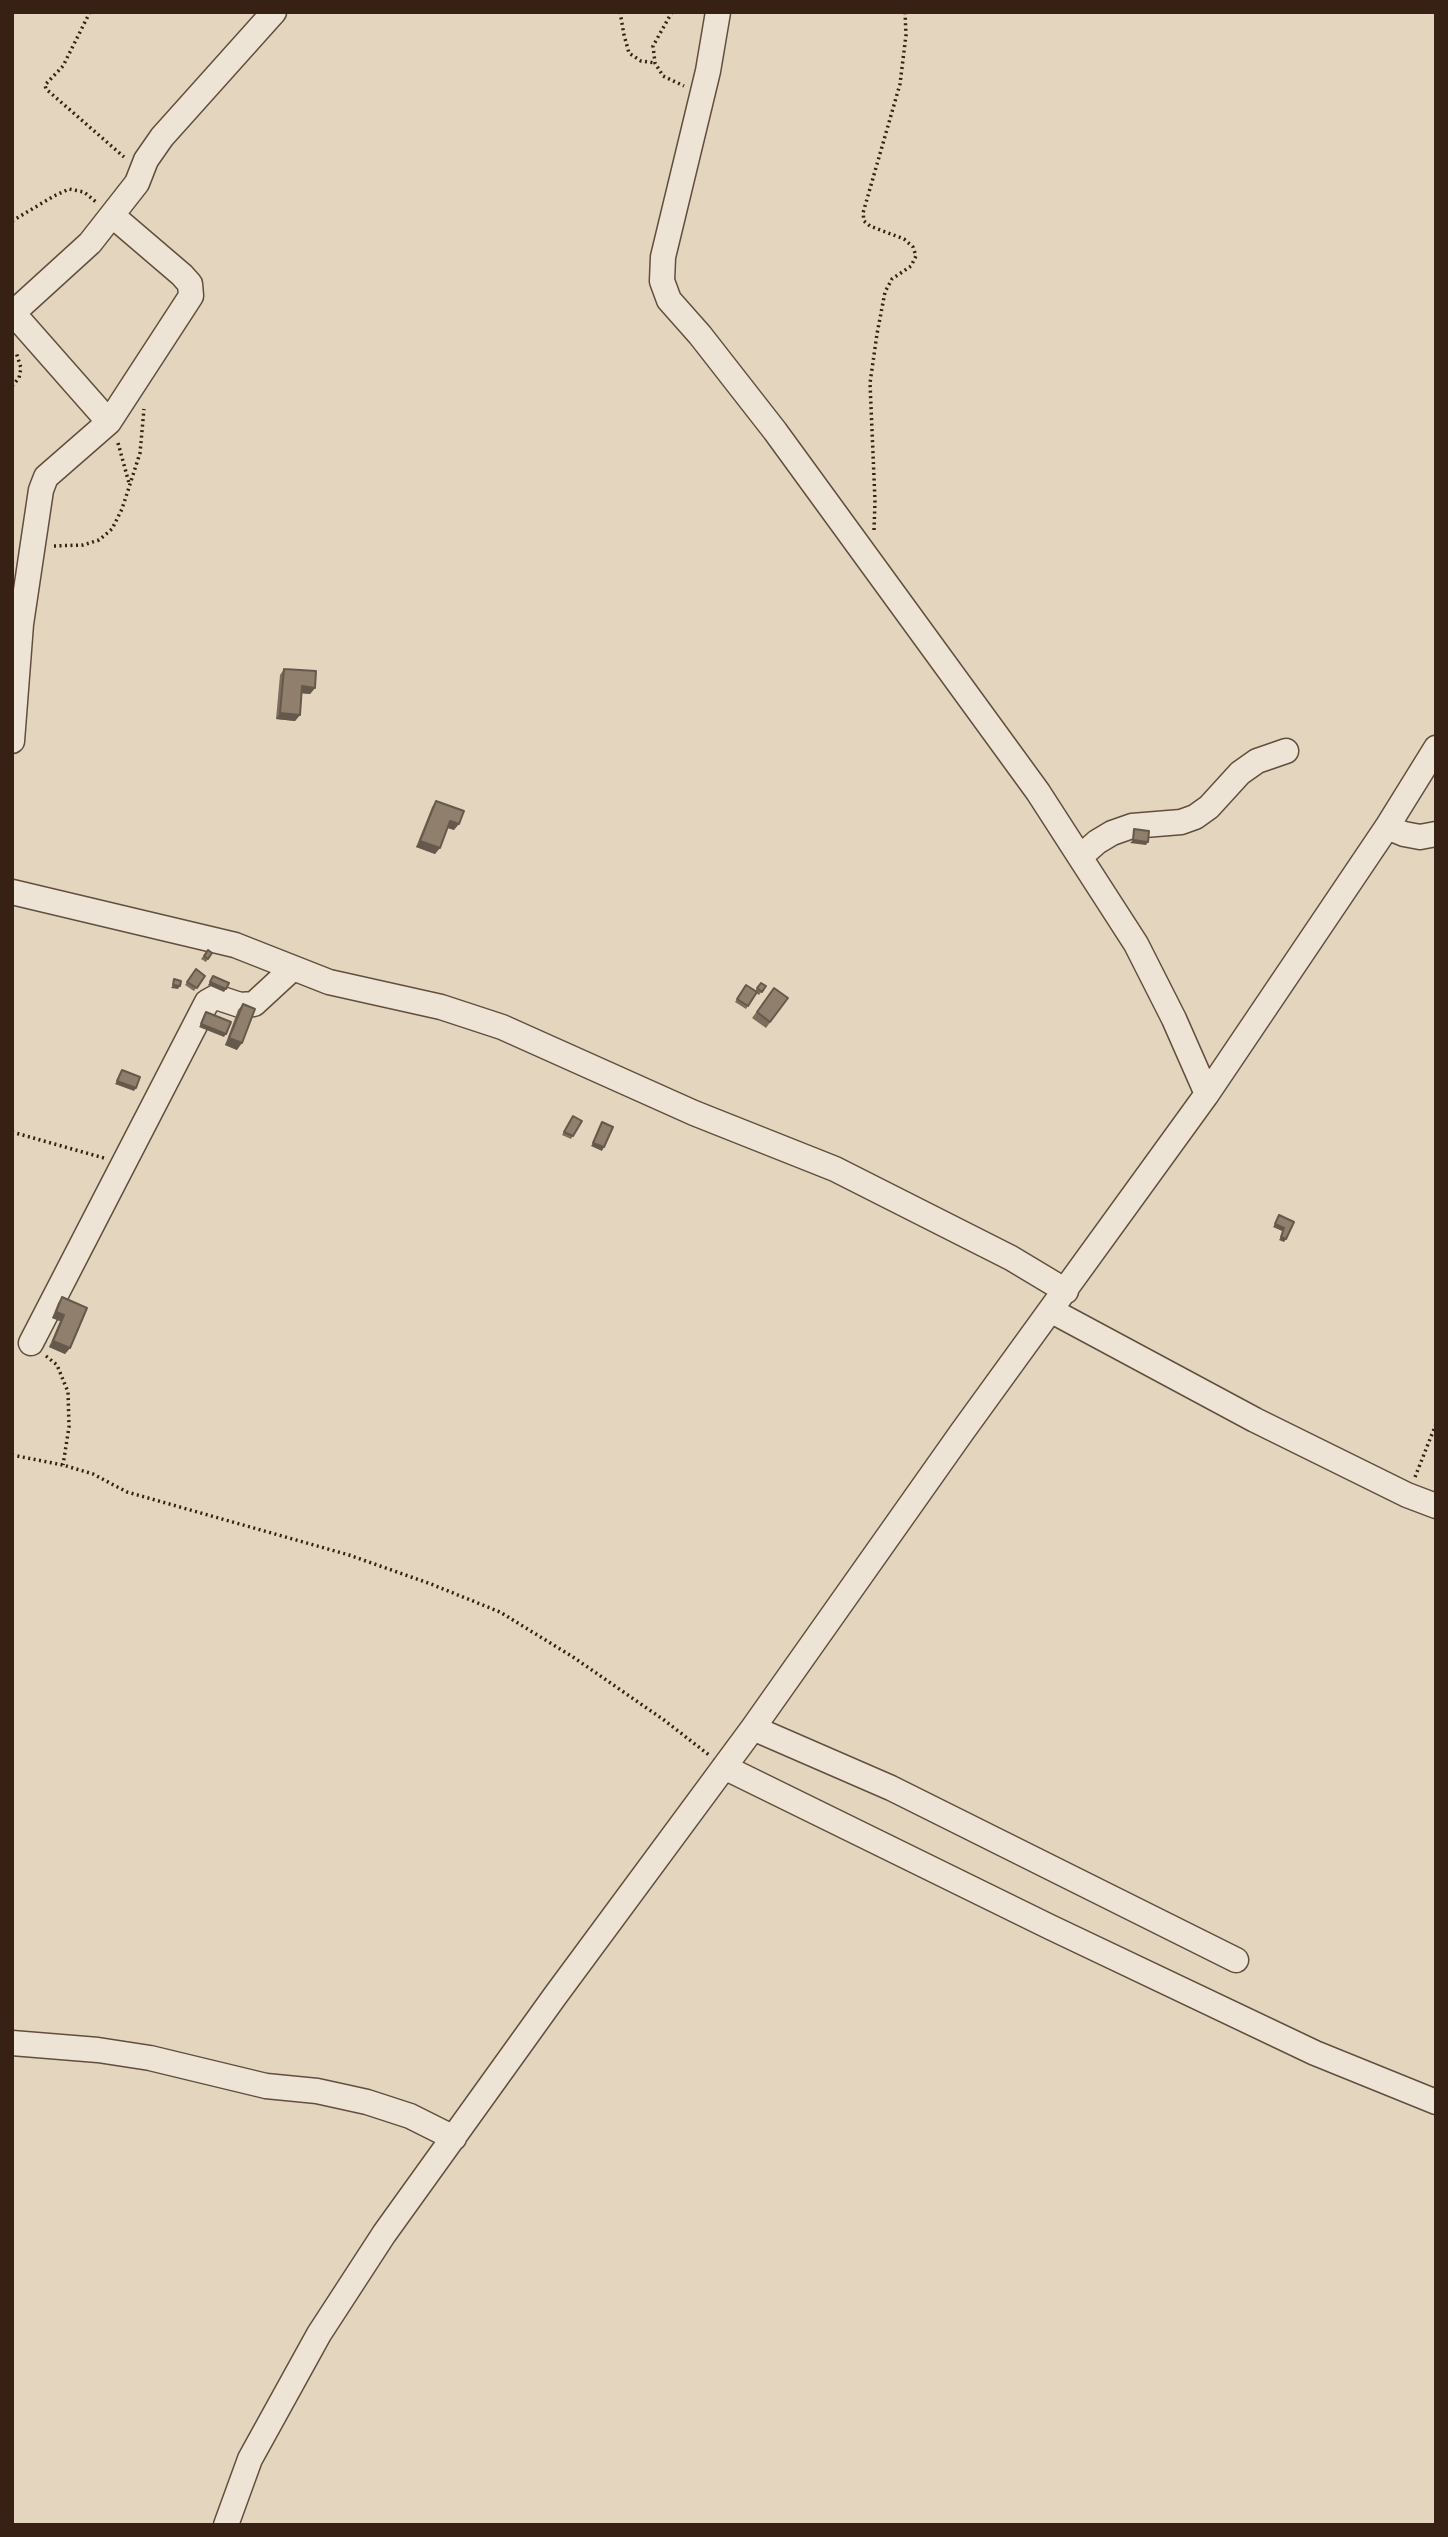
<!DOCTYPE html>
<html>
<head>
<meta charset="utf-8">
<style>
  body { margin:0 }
  #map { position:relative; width:1448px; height:2537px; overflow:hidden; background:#e4d6be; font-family:"IM FELL Great Primer",serif }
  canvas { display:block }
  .frame { position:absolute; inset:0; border:14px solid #362114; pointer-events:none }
</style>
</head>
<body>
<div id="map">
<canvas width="1448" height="2537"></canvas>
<div class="frame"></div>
</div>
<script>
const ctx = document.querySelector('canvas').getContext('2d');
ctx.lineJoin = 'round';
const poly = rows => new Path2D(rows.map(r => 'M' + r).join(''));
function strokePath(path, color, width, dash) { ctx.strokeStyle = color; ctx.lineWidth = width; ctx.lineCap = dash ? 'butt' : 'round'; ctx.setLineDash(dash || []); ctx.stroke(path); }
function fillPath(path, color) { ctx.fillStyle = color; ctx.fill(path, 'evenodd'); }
const minor = poly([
  [718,12,708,71,663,257,662,281,669,300,700,335,775,431,1038,792,1136,944,1174,1019,1207,1094],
  [13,313,109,422],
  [12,314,90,243,137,183,146,160,162,137,274,12],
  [12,741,21,624,41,490,46,477,109,422,191,296,190,284,182,275,113,216],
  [1387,827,1404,834,1420,837,1436,834],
  [1080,857,1097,842,1112,833,1132,826,1181,822,1195,817,1209,807,1240,773,1257,761,1286,751],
  [12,892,235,945,329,982,441,1007,502,1027,694,1113,835,1169,1011,1258,1066,1291],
  [1052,1311,1255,1420,1407,1495,1436,1506],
  [31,1343,207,1002,216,997,240,1005,254,1004,293,968],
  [753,1728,891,1788,1236,1960],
  [724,1767,1050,1927,1315,2053,1436,2102],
  [12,2043,98,2050,150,2058,266,2086,317,2091,367,2102,410,2116,454,2138],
  [226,2525,250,2459,319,2334,384,2234,555,1996,753,1728,962,1432,1207,1094,1387,827,1436,748]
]);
strokePath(minor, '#624e3e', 27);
strokePath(poly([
  [90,12,63,66,45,85,46,89,124,157],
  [620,12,624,35,629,53,641,61,655,63],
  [672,12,653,46,655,63,663,76,684,86],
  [12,221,54,196,69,189,84,192,96,202],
  [12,386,19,378,21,368,16,352],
  [118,443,129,483],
  [874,530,875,501,870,383,877,334,885,292,892,279,911,266,916,256,913,247,904,239,870,226,864,221,863,213,900,84,906,35,905,12],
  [54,546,83,545,99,540,112,529,122,509,140,453,144,409],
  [12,1132,104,1158],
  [46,1356,57,1365,68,1392,69,1427,63,1465],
  [12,1455,63,1465,93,1474,127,1492,349,1555,431,1584,500,1612,573,1657,664,1720,709,1755],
  [1415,1477,1436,1424]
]), '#362114', 3.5, [2, 3.5]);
strokePath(minor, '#ede4d5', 24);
fillPath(poly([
  [284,669,315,688,310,694,302,693,300,715,295,721,276,719,280,675],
  [436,801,454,830,447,828,435,854,416,847,432,807],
  [208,950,212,953,206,962,201,959],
  [196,969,205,976,194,991,185,985],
  [761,983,766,986,759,995,756,993,746,1009,735,1002,746,985,755,991],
  [774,988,788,998,766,1028,752,1018],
  [243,1004,237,1050,225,1045,238,1010],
  [573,1116,582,1121,571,1139,562,1135],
  [62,1297,70,1348,65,1354,49,1347,60,1321,52,1318,58,1303]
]), '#7c6d5d');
fillPath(poly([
  [302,686,315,688,310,694,298,693],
  [280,713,300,715,295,721,276,719],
  [450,821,459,824,454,830,446,827],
  [1133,840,1148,842,1146,845,1130,843],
  [420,841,440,848,435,854,416,847],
  [210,982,226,989,224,992,208,985],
  [173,985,180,986,178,989,171,988],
  [201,1024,226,1034,224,1037,199,1027],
  [229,1038,242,1043,237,1050,225,1045],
  [117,1081,136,1088,134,1091,115,1084],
  [593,1143,604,1147,602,1151,591,1146],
  [1275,1224,1284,1228,1282,1231,1273,1227],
  [1281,1237,1286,1239,1284,1242,1279,1240],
  [56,1312,64,1315,60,1321,52,1318],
  [53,1341,70,1348,65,1354,49,1347]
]), '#65594c');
const building = poly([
  [284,669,316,671,315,688,302,686,300,715,280,713,284,669],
  [436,801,464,811,459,824,450,821,440,848,420,841,436,801],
  [1134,829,1149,831,1148,842,1133,840,1134,829],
  [208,950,212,953,208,959,204,956,208,950],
  [196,969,205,976,197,988,187,982,196,969],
  [213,976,229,983,226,989,210,982,213,976],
  [174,979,181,981,180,986,173,985,174,979],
  [761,983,766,986,762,992,757,988,761,983],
  [746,985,757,992,748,1006,737,999,746,985],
  [774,988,788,998,770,1022,757,1012,774,988],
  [243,1004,255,1009,242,1043,229,1038,243,1004],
  [206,1012,231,1022,226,1034,201,1024,206,1012],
  [122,1070,140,1077,136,1088,117,1081,122,1070],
  [573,1116,582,1121,573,1136,564,1132,573,1116],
  [602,1122,613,1127,604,1147,593,1143,602,1122],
  [1279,1215,1294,1222,1286,1239,1281,1237,1284,1228,1275,1224,1279,1215],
  [62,1297,87,1308,70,1348,53,1341,64,1315,56,1312,62,1297]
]);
fillPath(building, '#907f6c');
strokePath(building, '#65594c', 2);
</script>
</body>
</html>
